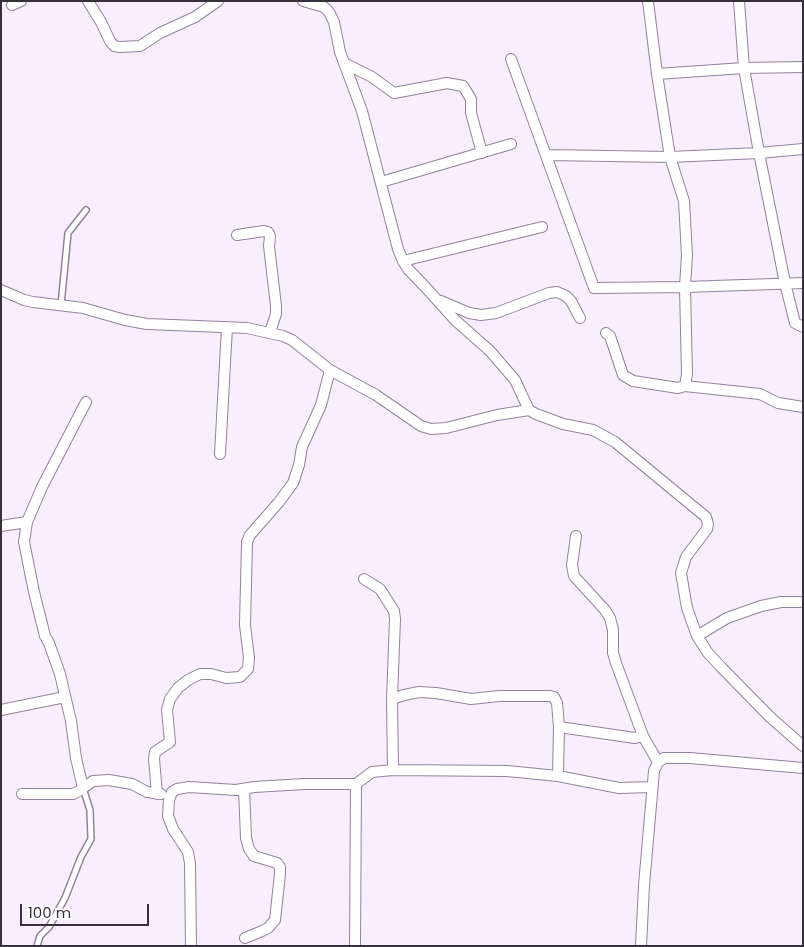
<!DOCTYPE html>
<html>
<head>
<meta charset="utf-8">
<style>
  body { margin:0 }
  #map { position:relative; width:804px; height:947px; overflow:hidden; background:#f8eefe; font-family:Poppins,sans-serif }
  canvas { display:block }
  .frame { position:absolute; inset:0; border:2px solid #36303a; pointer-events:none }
  .scale { position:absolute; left:20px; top:904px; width:129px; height:22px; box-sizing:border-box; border:2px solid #36303a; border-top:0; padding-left:6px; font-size:15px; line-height:18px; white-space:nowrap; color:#36303a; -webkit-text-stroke:4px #fff; paint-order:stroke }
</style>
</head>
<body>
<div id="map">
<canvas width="804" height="947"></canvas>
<div class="frame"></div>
<div class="scale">100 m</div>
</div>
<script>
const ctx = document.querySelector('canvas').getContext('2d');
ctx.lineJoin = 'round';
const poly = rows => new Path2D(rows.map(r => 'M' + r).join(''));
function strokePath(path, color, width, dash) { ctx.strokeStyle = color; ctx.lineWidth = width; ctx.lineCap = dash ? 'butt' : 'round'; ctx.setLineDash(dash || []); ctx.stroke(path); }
const lane = poly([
  [61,305,68,233,86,210],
  [37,946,40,936,49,927,65,898,81,857,91,839,90,810,83,788]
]);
const street = poly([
  [88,1,101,22,110,41,114,46,120,47,140,46,160,33,195,17,218,1],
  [303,1,324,7,329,12,334,22,340,52,362,111,398,249,403,261,408,269,428,290,455,320,490,351,515,380,529,410,536,414,563,424,593,430,615,442,706,517,708,524,707,529,686,557,681,573,687,608,697,636,708,653,721,667,770,717,803,746],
  [648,1,657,74,744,68,803,67],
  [739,1,744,68,759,153,785,283,795,323,803,327],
  [12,5,21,1],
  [511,59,594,288,685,287,803,283],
  [344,63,372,77,394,93,447,83,463,86,471,99,471,113,482,153],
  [546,155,670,157,759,153,803,149],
  [381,182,511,144],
  [237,235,264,231,268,232,270,236,269,246,276,306,276,314,270,332],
  [403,261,542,227],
  [1,290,24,300,33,302,83,308,125,320,147,324,247,328,283,336,292,340,330,370,376,395,421,426,431,429,446,428,497,415,529,410],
  [441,301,469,313,481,315,496,313,549,293,557,292,566,296,571,301,580,318],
  [606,333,610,336,623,375,633,381,678,388,685,386,687,374,685,287,687,255,684,201,670,157,657,74],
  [685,386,760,394,778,403,803,407],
  [220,454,227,327],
  [1,526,27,522],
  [576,536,572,565,574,576,605,610,610,618,613,630,613,653,616,663,643,736,658,762],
  [364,579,380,589,394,611,395,619,392,699],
  [697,636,727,618,761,606,781,602,803,602],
  [1,710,65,697],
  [393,770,392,699,404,695,419,692,436,693,471,699,499,696,550,696,554,697,557,703,559,727],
  [558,776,559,727,635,738,643,736],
  [83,788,76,758,71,721,60,674,49,643,45,636,34,592,24,542,27,522,42,487,86,402],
  [244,789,246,838,249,849,254,856,277,863,280,867,280,874,275,920,268,928,262,931,245,938],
  [22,794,73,794,79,791,93,781,109,780,132,784,147,792,161,794],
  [157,794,154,759,155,752,170,742,167,710,170,699,178,688,188,680,200,674,211,674,226,678,240,677,248,669,249,658,245,625,247,542,250,535,279,502,293,483,299,465,302,447,321,405,330,370],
  [191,946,190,863,188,852,173,829,168,816,169,800,172,792,177,789,189,787,236,790,254,787,304,784,356,784],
  [355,946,356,784,372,772,393,770,507,771,558,776,619,788,652,787],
  [641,946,644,885,654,771,658,762,664,758,690,758,803,768]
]);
strokePath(lane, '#92839b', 8);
strokePath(street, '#92839b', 12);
strokePath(lane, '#fff', 5);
strokePath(street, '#fff', 10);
</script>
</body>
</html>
